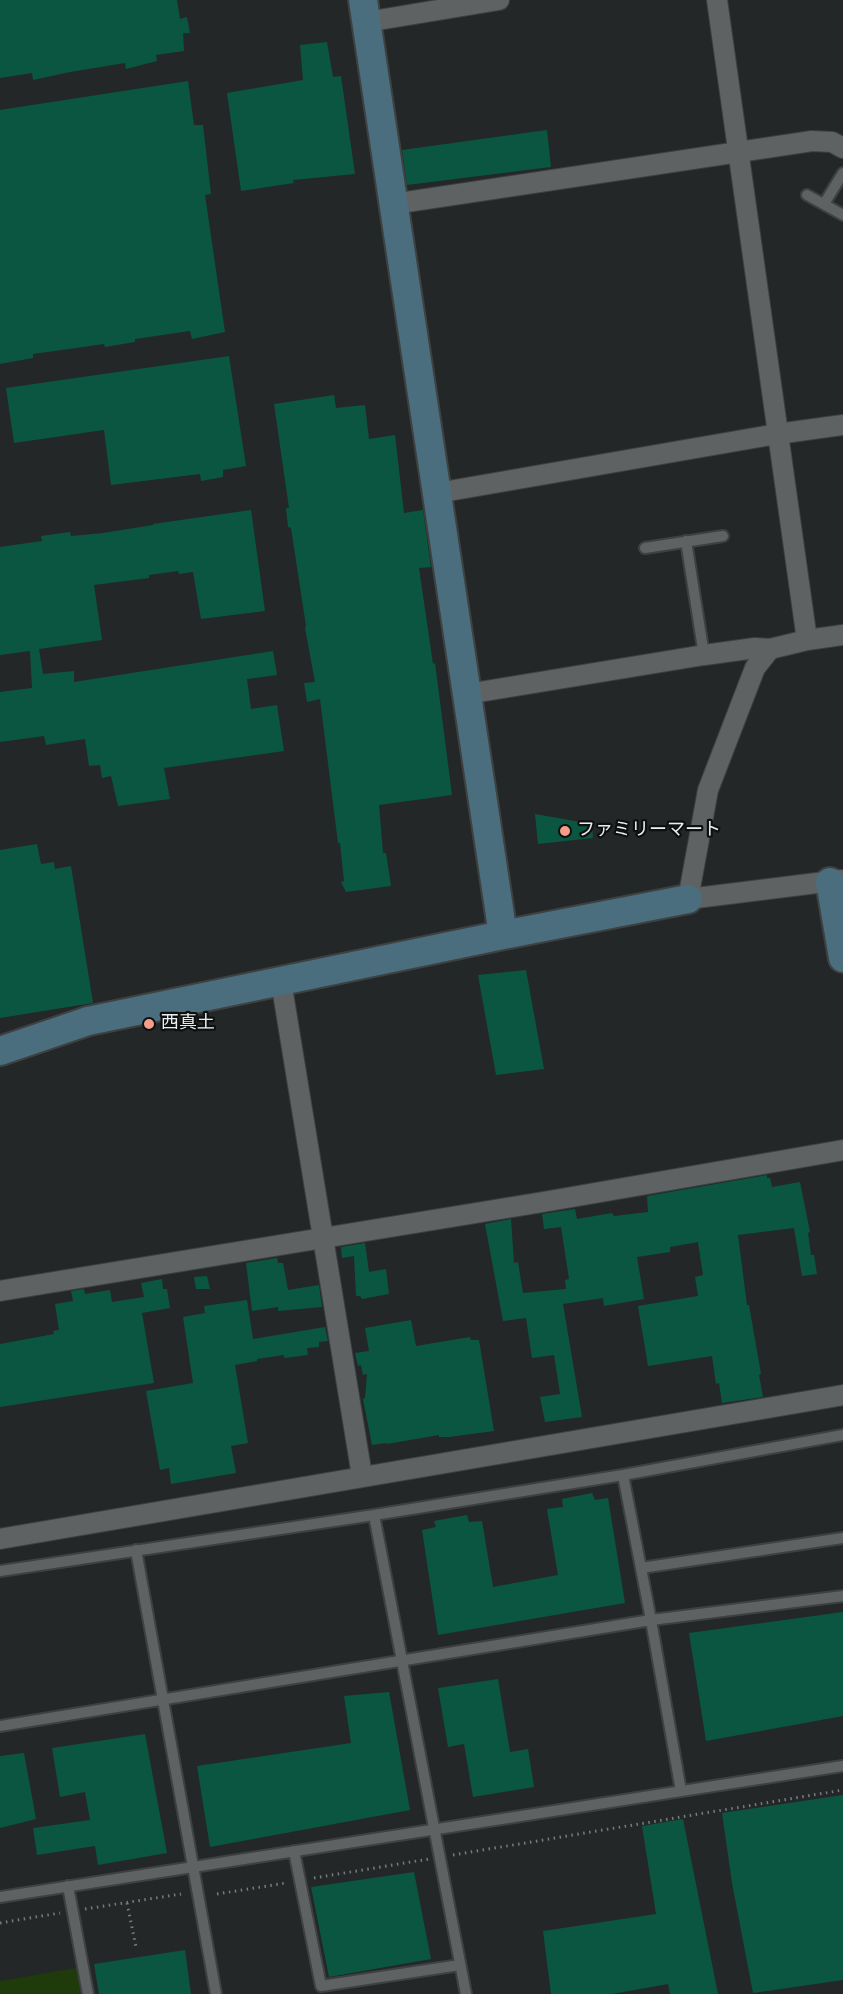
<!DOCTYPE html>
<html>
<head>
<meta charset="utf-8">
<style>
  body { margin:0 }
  canvas { display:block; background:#232727 }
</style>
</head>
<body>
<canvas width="843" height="1994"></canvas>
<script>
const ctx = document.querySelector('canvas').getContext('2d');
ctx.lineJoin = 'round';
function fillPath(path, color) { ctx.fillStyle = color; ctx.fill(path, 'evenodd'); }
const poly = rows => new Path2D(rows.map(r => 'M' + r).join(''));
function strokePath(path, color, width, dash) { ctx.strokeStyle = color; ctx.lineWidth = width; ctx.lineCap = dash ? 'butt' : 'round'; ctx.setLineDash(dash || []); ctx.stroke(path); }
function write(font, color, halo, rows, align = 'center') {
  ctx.font = font + ' "Source Sans 3","Noto Sans JP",sans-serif'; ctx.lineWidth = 4.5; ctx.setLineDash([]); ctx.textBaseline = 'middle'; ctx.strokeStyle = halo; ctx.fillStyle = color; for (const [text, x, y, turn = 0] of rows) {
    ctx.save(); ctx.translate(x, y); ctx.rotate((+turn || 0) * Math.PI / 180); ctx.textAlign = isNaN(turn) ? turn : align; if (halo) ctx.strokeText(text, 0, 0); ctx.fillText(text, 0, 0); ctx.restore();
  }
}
fillPath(poly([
  [76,1968,81,1994,0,1994,0,1981]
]), '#1f3a0b');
fillPath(poly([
  [0,0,177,0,180,19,187,17,190,33,183,33,184,51,156,55,157,61,126,69,125,63,70,72,33,80,32,73,0,78],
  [327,42,333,77,341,76,355,174,293,180,294,183,241,191,227,93,303,80,300,45],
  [188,81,194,125,203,125,211,194,205,195,225,332,192,339,190,331,135,339,135,342,105,347,104,344,33,354,33,358,0,364,0,110],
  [547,130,551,167,407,185,402,150],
  [229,356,246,466,223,470,223,477,201,481,200,474,111,485,104,430,14,443,6,388],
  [334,395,336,408,365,405,369,439,395,435,404,513,423,510,431,567,419,568,433,664,435,663,452,795,379,805,383,853,386,853,391,886,346,892,341,882,344,881,340,843,338,843,320,699,307,702,304,683,315,682,305,628,306,626,291,528,288,527,286,508,289,508,274,404],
  [251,510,265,611,201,619,193,572,179,574,178,571,149,575,149,578,94,585,102,640,39,649,43,674,74,671,74,682,273,651,277,675,247,679,251,709,277,705,284,751,164,768,170,799,118,806,111,776,102,778,100,765,89,766,85,739,46,745,44,736,0,742,0,692,32,688,30,651,0,655,0,547,42,541,41,536,70,532,71,536,103,533,153,525,153,524],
  [535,814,592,824,593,838,538,844],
  [37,844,41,864,54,862,55,869,71,866,93,1003,0,1018,0,850],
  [526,970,544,1069,496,1075,478,975],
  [767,1175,767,1178,770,1178,772,1187,800,1182,810,1232,808,1233,811,1255,814,1255,817,1274,802,1276,794,1228,738,1235,747,1305,749,1305,761,1374,759,1375,763,1397,722,1403,719,1383,716,1384,712,1356,648,1366,638,1306,698,1296,695,1277,703,1275,698,1242,670,1247,670,1252,637,1257,644,1299,604,1306,603,1298,563,1304,582,1417,545,1422,540,1397,560,1394,554,1355,532,1358,526,1318,503,1321,485,1224,511,1219,514,1263,518,1262,523,1293,566,1289,565,1280,569,1279,561,1227,544,1229,542,1214,575,1209,577,1219,612,1213,614,1216,648,1212,647,1196],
  [365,1243,369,1272,386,1269,389,1294,362,1299,360,1296,356,1296,354,1256,342,1258,341,1247],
  [277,1258,278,1263,283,1263,288,1290,319,1285,322,1307,278,1311,278,1307,252,1311,246,1263],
  [207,1276,210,1289,196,1289,194,1277],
  [162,1279,163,1289,167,1289,170,1308,142,1313,154,1383,0,1407,0,1344,54,1334,53,1331,59,1330,55,1304,73,1301,71,1291,84,1289,85,1294,110,1290,112,1302,144,1297,141,1283],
  [247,1300,253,1339,325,1327,328,1341,319,1342,319,1347,307,1348,308,1355,284,1358,284,1355,257,1359,257,1361,235,1365,248,1443,231,1446,236,1473,171,1484,169,1468,160,1470,146,1391,193,1383,183,1317,205,1313,204,1306],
  [411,1320,416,1346,470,1337,471,1340,479,1340,494,1431,449,1437,439,1437,439,1435,387,1444,386,1443,372,1445,363,1399,365,1398,367,1374,363,1375,361,1365,358,1366,355,1353,369,1351,365,1328],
  [592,1493,595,1500,608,1498,625,1603,438,1635,422,1530,436,1527,434,1521,467,1515,469,1522,482,1521,493,1587,558,1575,547,1509,563,1507,562,1499],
  [843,1612,843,1716,706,1741,689,1633],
  [498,1679,510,1752,528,1749,534,1787,473,1797,464,1744,448,1747,438,1688],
  [389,1692,410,1810,210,1847,197,1766,351,1743,344,1696],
  [145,1734,167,1853,98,1865,95,1846,37,1855,33,1828,90,1820,85,1792,60,1797,52,1748],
  [24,1753,36,1819,0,1828,0,1756],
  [843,1795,843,1980,753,1993,732,1883,722,1813],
  [683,1819,718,1994,670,1994,668,1984,612,1994,551,1994,543,1931,656,1914,642,1826],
  [414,1872,431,1959,329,1977,311,1887],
  [185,1950,191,1994,99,1994,94,1964]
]), '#0a5641');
const lane = poly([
  [807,195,843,215],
  [824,204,843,173],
  [686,541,704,655],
  [645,548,723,536],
  [623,1475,651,1620,681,1791],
  [374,1515,466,1994],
  [136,1550,216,1994],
  [641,1568,843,1538],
  [0,1571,374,1515,623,1475,843,1435],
  [0,1726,651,1620,843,1596],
  [294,1851,321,1986,460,1965],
  [68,1886,88,1994],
  [0,1897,843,1766]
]);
const street = poly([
  [717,0,807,640],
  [366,22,499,0],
  [393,204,812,141,832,142,843,148],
  [437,493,777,434,843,425],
  [467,694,704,655,755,648,770,649],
  [841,880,688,899,708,790,755,668,770,649,807,640,843,635],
  [281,981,362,1476],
  [0,1291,543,1202,843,1150],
  [0,1539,843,1395]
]);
const secondary = poly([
  [363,0,503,935],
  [830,882,843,958],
  [0,1051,88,1021,503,935,688,899]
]);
strokePath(lane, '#3e4141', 14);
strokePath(street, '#3e4141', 22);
strokePath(secondary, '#3e4141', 32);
strokePath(poly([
  [453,1855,843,1790],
  [314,1878,429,1859],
  [217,1894,286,1883],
  [127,1903,136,1947],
  [85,1909,181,1894],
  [0,1923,60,1913]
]), '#787b7b', 3, [1.5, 4.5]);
strokePath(lane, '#5f6263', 10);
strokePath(street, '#5f6263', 20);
strokePath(secondary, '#4b6e7f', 28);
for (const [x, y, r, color] of [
  [565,831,6,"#f49e89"],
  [149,1024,6,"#f49e89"]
]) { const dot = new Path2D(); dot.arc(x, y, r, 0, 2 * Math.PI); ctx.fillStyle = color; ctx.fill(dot); strokePath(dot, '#0e0f0f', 2); }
write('18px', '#ebeeee', '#0e0f0f', [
  ["ファミリーマート",577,831],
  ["西真土",161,1024]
], 'left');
</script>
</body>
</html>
